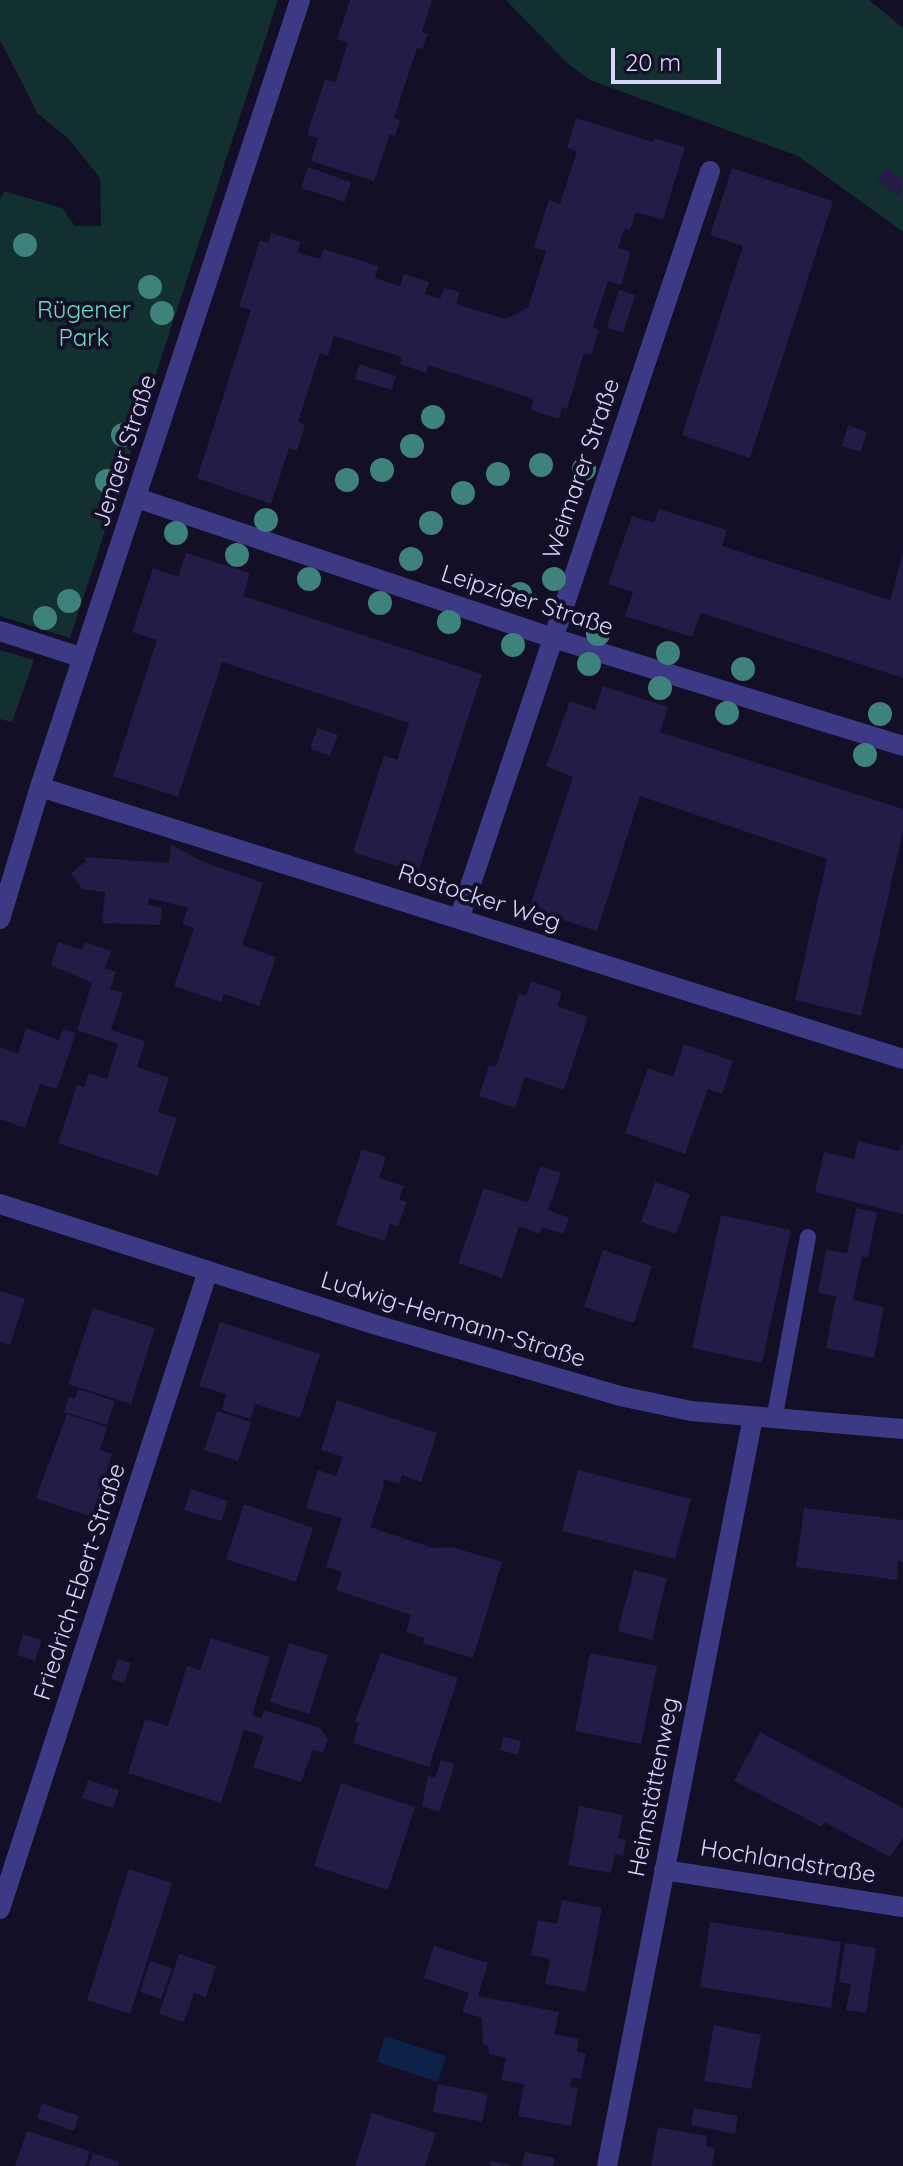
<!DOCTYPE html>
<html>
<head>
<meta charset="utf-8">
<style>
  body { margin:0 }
  #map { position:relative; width:903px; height:2166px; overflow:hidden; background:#130f26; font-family:Quicksand,sans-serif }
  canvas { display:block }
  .scale { position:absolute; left:611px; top:48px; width:110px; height:36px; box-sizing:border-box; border:4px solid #d9d4ff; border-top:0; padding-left:10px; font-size:24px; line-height:28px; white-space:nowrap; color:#d9d4ff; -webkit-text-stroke:6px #130f26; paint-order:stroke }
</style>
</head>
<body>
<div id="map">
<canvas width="903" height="2166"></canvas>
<div class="scale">20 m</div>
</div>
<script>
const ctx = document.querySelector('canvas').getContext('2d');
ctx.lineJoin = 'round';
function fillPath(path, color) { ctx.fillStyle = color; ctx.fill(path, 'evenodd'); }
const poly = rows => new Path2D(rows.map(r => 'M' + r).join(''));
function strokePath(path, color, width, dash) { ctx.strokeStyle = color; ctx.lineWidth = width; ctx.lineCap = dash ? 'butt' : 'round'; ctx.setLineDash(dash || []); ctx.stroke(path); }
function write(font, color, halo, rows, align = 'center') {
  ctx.font = font + ' Quicksand,sans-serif'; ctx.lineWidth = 8; ctx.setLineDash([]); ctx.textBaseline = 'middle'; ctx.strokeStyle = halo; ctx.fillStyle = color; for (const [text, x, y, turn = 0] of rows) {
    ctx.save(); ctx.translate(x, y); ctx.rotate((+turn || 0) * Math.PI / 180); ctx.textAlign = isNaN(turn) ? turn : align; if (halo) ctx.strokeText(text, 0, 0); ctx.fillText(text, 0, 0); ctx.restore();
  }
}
fillPath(poly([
  [0,0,278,0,70,638,0,616,0,200,4,191,62,208,75,226,101,226,100,178,69,139,38,114,0,40],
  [506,0,869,0,903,28,903,232,798,156,590,80,567,63],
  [0,650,34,660,12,722,0,719]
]), '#12302f');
fillPath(poly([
  [385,2036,446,2056,438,2082,377,2062]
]), '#0c2248');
fillPath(poly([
  [350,0,432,0,422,32,428,34,422,50,417,48,394,118,400,120,395,136,390,134,374,181,311,161,318,138,307,135,325,79,335,83,348,43,337,39],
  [576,118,653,142,654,138,685,147,663,220,636,212,630,230,624,229,618,248,631,252,621,285,608,281,593,327,599,330,591,355,584,353,567,409,562,407,559,419,531,410,534,399,428,365,426,373,400,364,402,357,334,336,328,356,320,353,298,422,305,425,297,451,289,448,271,504,197,478,251,310,239,306,260,240,268,243,271,233,301,242,297,252,320,259,324,249,378,266,375,278,400,286,404,274,429,282,425,294,440,299,444,288,460,292,456,304,505,319,528,308,546,251,534,247,549,200,560,204,577,151,567,148],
  [308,167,351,182,345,202,301,188],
  [888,167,903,180,899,197,877,179],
  [732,168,833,201,750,458,682,435,743,246,710,235],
  [619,290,635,295,623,333,607,327],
  [359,364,396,376,392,390,355,379],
  [848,425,867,432,860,452,842,446],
  [659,509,727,530,722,546,890,600,903,553,903,678,701,613,692,637,625,616,633,592,608,584,632,516,654,523],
  [186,553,250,573,243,596,482,674,418,873,353,852,384,755,397,760,409,723,222,662,178,797,113,776,157,640,132,632,153,568,178,577],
  [603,686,668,707,660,732,903,809,903,831,861,1016,795,1000,827,859,640,796,597,931,529,909,573,777,546,766,570,701,595,710],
  [318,728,338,735,330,756,310,748],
  [171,845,204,862,263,883,242,945,276,957,259,1006,224,994,221,1002,174,986,194,928,182,924,188,908,149,898,148,905,162,908,160,925,102,923,105,892,82,889,71,873,85,862,85,857,169,863],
  [58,942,82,950,84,942,111,951,105,969,116,972,110,989,123,993,111,1030,145,1041,137,1067,169,1078,158,1112,177,1118,158,1176,58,1143,77,1085,84,1087,89,1073,107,1079,118,1044,77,1030,92,983,51,965],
  [531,981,562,992,557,1006,588,1017,564,1090,525,1077,515,1108,479,1096,489,1065,496,1067,519,994,526,996],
  [26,1028,59,1040,63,1029,76,1033,57,1089,40,1084,25,1128,0,1119,0,1047,18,1054],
  [684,1044,733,1061,722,1094,708,1089,685,1154,625,1133,648,1068,673,1077],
  [858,1141,899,1151,903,1142,903,1214,815,1192,824,1152,854,1159],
  [362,1149,386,1157,379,1178,404,1186,399,1199,407,1202,398,1226,390,1224,385,1241,336,1225],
  [540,1166,561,1173,548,1210,569,1218,563,1234,542,1227,540,1234,519,1226,502,1278,458,1263,484,1188,528,1203],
  [655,1182,690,1194,676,1234,641,1222],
  [856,1208,877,1212,868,1258,862,1256,853,1300,884,1307,874,1358,826,1348,836,1296,818,1293,826,1250,847,1253],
  [721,1215,791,1230,762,1363,692,1348],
  [603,1250,652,1266,634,1323,584,1307],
  [0,1291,25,1299,10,1345,0,1342],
  [93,1308,155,1328,131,1404,68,1384],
  [220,1322,320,1354,300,1418,255,1404,251,1419,222,1410,226,1394,199,1386],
  [78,1389,115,1401,107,1425,64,1412,69,1397,75,1399],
  [337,1400,437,1433,421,1482,402,1475,399,1484,383,1479,384,1486,370,1527,433,1548,452,1547,502,1562,473,1658,423,1643,424,1638,406,1632,411,1615,336,1590,342,1572,326,1567,342,1518,306,1508,318,1470,336,1476,343,1457,321,1450],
  [217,1411,251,1422,238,1461,204,1450],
  [67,1414,107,1427,100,1450,112,1454,92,1517,36,1498],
  [578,1470,691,1499,675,1559,562,1531],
  [191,1489,228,1501,221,1521,184,1510],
  [244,1504,313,1528,296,1582,226,1559],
  [804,1508,903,1520,903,1562,898,1561,897,1580,796,1567],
  [634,1570,667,1578,652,1640,618,1631],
  [23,1634,42,1640,35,1661,17,1655],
  [211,1638,270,1657,252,1715,261,1718,264,1710,320,1728,328,1739,323,1753,313,1749,301,1782,253,1767,264,1736,244,1730,221,1803,128,1773,145,1719,168,1726,187,1666,200,1670],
  [289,1643,328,1655,309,1714,270,1702],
  [381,1653,458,1678,429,1767,353,1743,359,1723,355,1721],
  [590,1653,657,1666,641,1744,575,1731],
  [118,1659,131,1663,124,1683,111,1679],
  [760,1732,903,1808,903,1838,890,1857,824,1822,822,1827,734,1781],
  [504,1737,521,1741,518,1755,500,1750],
  [441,1760,455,1764,439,1812,422,1806,428,1776,435,1778],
  [88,1780,119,1790,113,1808,82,1798],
  [341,1783,415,1807,388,1890,314,1866],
  [579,1806,623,1815,618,1838,626,1840,623,1856,615,1854,611,1873,568,1865],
  [129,1869,172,1883,130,2014,87,2000],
  [562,1900,602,1908,586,1992,545,1984,550,1959,531,1955,538,1920,557,1924],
  [710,1922,841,1942,831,2008,700,1987],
  [845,1943,876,1948,866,2013,846,2010,851,1984,839,1982],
  [434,1946,488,1963,478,1996,559,2012,554,2034,579,2039,577,2052,586,2054,581,2079,572,2078,570,2087,578,2088,571,2126,518,2116,524,2084,501,2080,506,2058,489,2054,488,2046,483,2045,482,2018,462,2012,469,1993,424,1978],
  [179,1954,216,1966,206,1997,194,1993,184,2022,159,2014],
  [150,1961,172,1968,161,1999,140,1992],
  [714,2025,761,2035,751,2089,704,2081],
  [438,2084,488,2094,482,2122,433,2112],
  [42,2103,79,2116,74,2131,37,2118],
  [694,2108,738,2116,735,2134,691,2125],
  [372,2113,436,2133,425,2166,355,2166],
  [658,2127,707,2136,706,2146,715,2148,712,2166,651,2166],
  [27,2131,90,2151,85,2166,15,2166],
  [525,2152,555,2158,553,2166,522,2166],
  [93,2153,119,2162,118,2166,88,2166],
  [491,2161,509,2165,509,2166,490,2166]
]), '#241b47');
strokePath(poly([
  [774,1420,808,1237]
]), '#3d3a85', 16);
strokePath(poly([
  [137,498,553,638,903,746],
  [0,631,83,658],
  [40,787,903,1059],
  [0,919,40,787,300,0],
  [459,919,710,171],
  [664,1870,903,1907],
  [0,1909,208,1271],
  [607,2166,753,1417]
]), '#3d3a85', 20);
strokePath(poly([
  [0,1204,373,1324,620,1396,691,1411,903,1429]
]), '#3d3a85', 20);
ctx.fillStyle = '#3d827b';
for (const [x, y] of [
  [25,245],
  [150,287],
  [162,313],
  [433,417],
  [123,435],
  [412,446],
  [541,465],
  [584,469],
  [382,470],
  [498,474],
  [347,480],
  [107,481],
  [463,493],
  [266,520],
  [431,523],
  [176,533],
  [237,555],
  [411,559],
  [309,579],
  [554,579],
  [520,594],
  [69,601],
  [380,603],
  [45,618],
  [449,622],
  [598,634],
  [513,645],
  [668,653],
  [589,664],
  [743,669],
  [660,688],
  [727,713],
  [880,714],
  [865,755]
]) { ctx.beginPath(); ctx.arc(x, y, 12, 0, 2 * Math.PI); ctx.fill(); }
write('24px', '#5fe0c0', '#130f26', [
  ["Rügener",84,311],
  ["Park",84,339]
]);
write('24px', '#d9d4ff', '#130f26', [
  ["Jenaer Straße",125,451,-72],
  ["Weimarer Straße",582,469,-71],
  ["Leipziger Straße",527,601,18],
  ["Rostocker Weg",479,898,18],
  ["Ludwig-Hermann-Straße",453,1320,17],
  ["Friedrich-Ebert-Straße",80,1582,-72],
  ["Heimstättenweg",654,1787,-79],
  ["Hochlandstraße",788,1862,9]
]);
</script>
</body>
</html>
